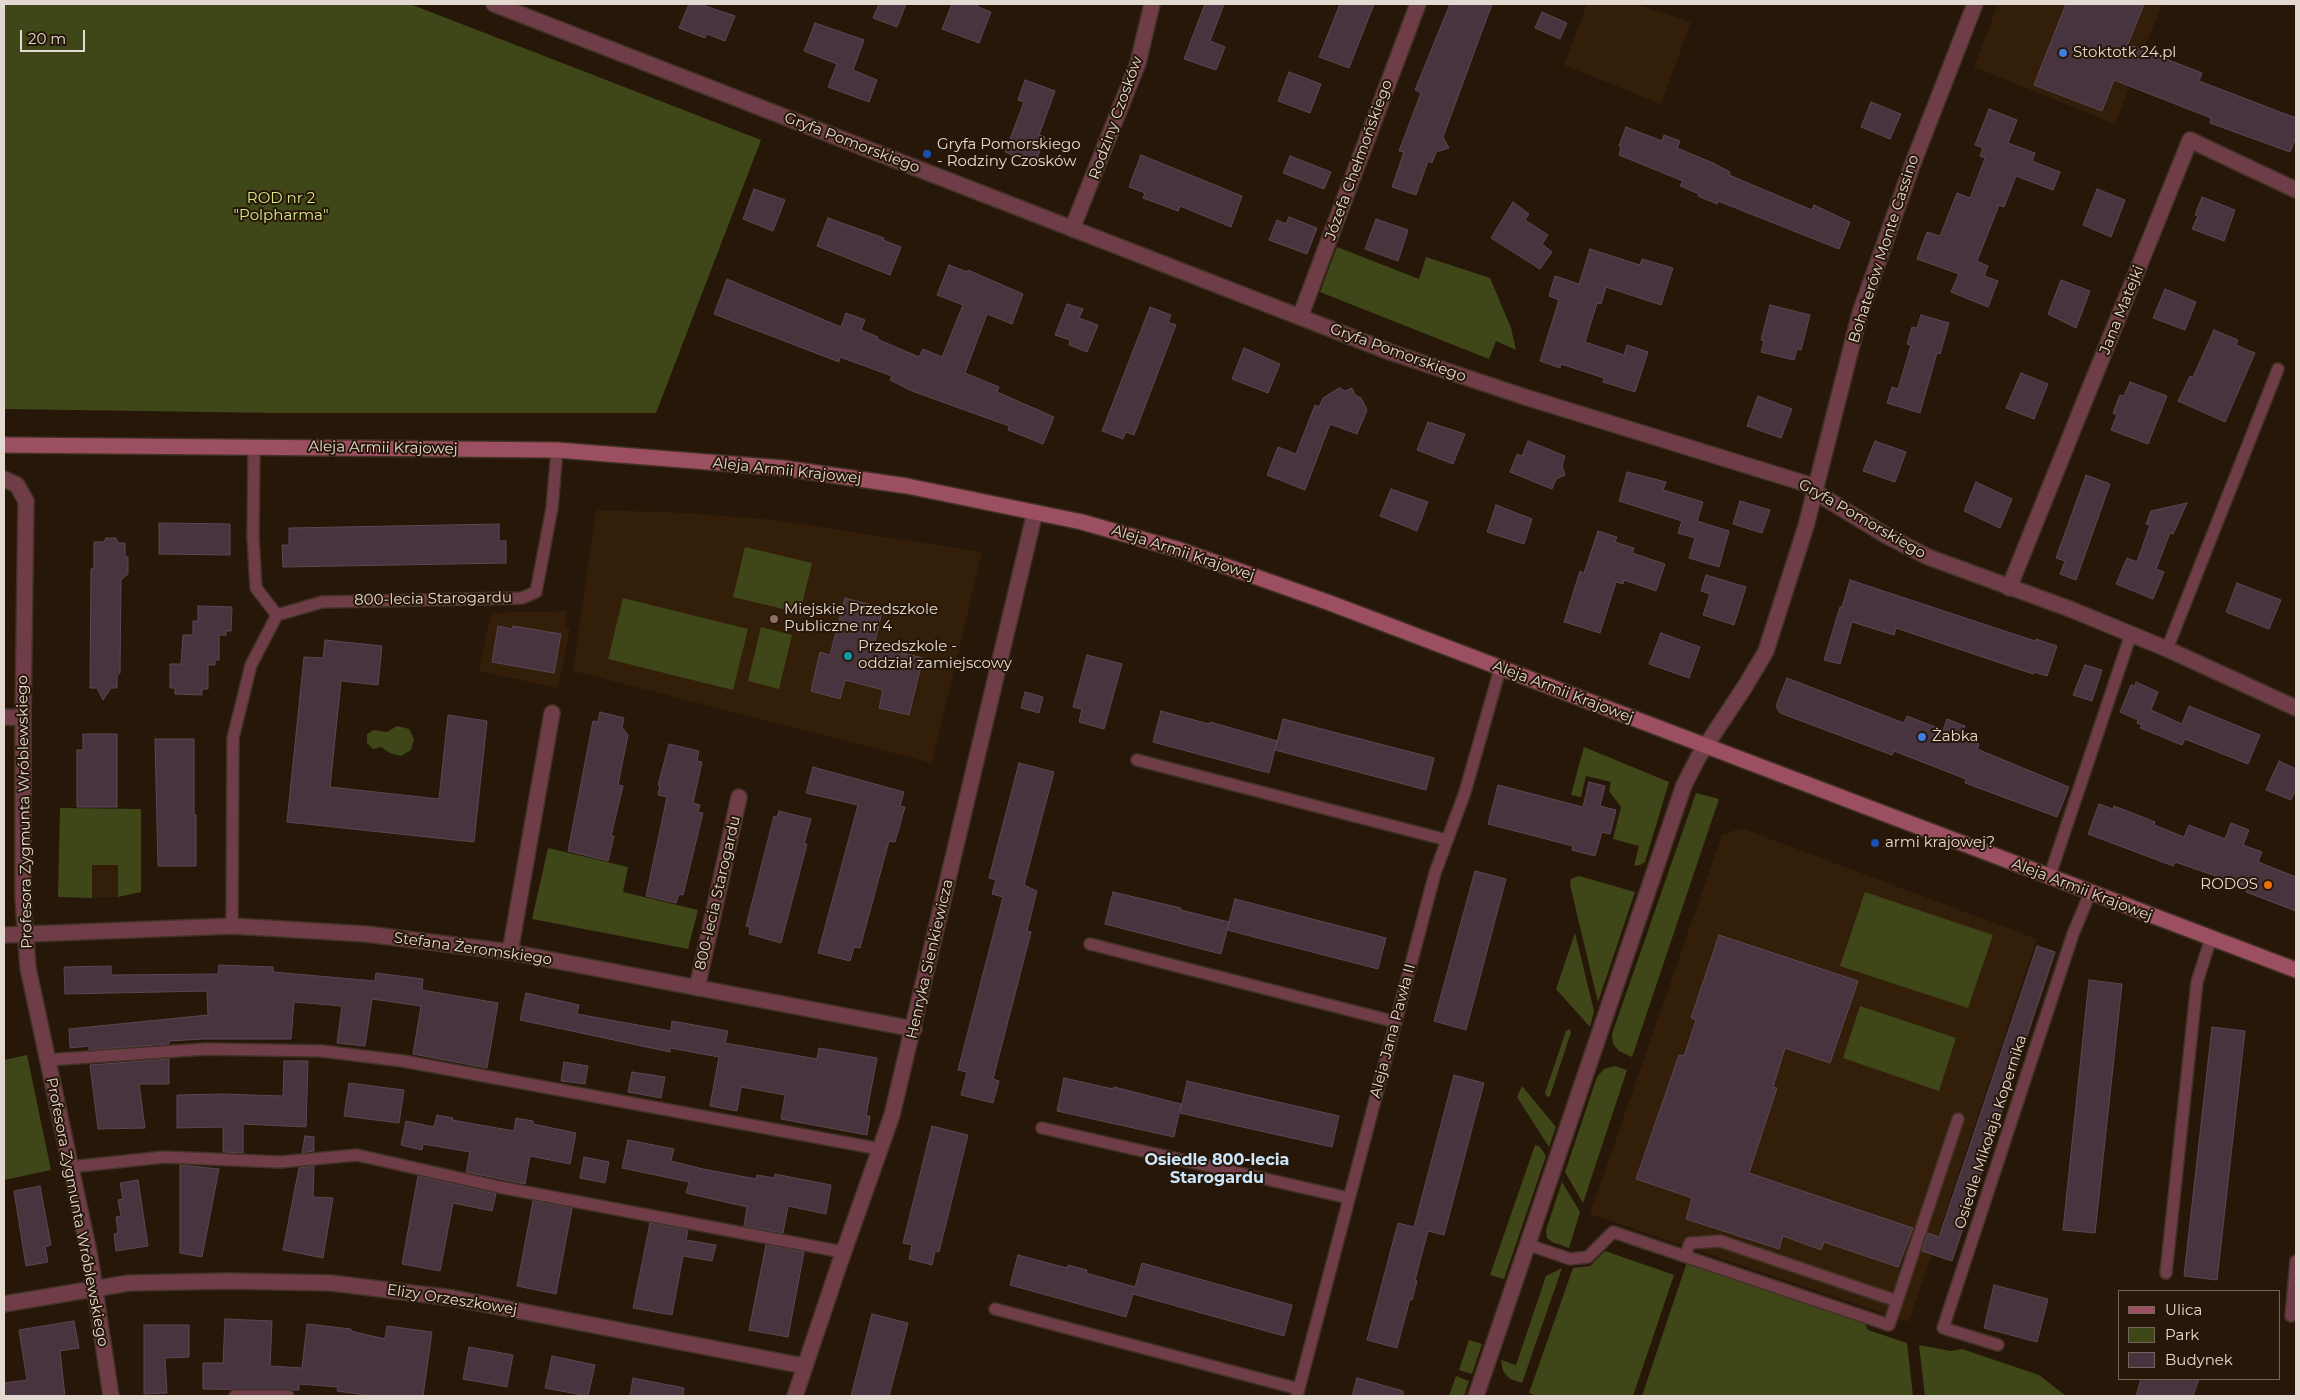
<!DOCTYPE html>
<html>
<head>
<meta charset="utf-8">
<style>
  body { margin:0 }
  #map { position:relative; width:2300px; height:1400px; overflow:hidden; background:#271709; font-family:Montserrat,sans-serif }
  canvas { display:block }
  .frame { position:absolute; inset:0; border:5px solid #e4d9d0; pointer-events:none }
  .legend { position:absolute; left:2118px; top:1290px; width:162px; height:90px; box-sizing:border-box; background:#271709; border:1px solid #736559; margin:0; padding:6px 9px; list-style:none; font-size:15px; color:#e4d9d0 }
  .legend li { display:flex; align-items:center; gap:10px; height:25px }
  .legend b { width:25px; border:1px solid #736559 }
  .scale { position:absolute; left:20px; top:30px; width:65px; height:22px; box-sizing:border-box; border:2px solid #e4d9d0; border-top:0; padding-left:6px; font-size:15px; line-height:18px; white-space:nowrap; color:#e4d9d0; -webkit-text-stroke:4px #271709; paint-order:stroke }
</style>
</head>
<body>
<div id="map">
<canvas width="2300" height="1400"></canvas>
<div class="frame"></div>
<ul class="legend">
<li><b style="height:6px;background:#9c4f61"></b>Ulica</li>
<li><b style="height:14px;background:#3f4719"></b>Park</li>
<li><b style="height:14px;background:#48343f"></b>Budynek</li>
</ul>
<div class="scale">20 m</div>
</div>
<script>
const ctx = document.querySelector('canvas').getContext('2d');
ctx.lineJoin = 'round';
function fillPath(path, color) { ctx.fillStyle = color; ctx.fill(path, 'evenodd'); }
const poly = rows => new Path2D(rows.map(r => 'M' + r).join(''));
function strokePath(path, color, width, dash) { ctx.strokeStyle = color; ctx.lineWidth = width; ctx.lineCap = dash ? 'butt' : 'round'; ctx.setLineDash(dash || []); ctx.stroke(path); }
function write(font, color, halo, rows, align = 'center') {
  ctx.font = font + ' Montserrat,sans-serif'; ctx.lineWidth = 4; ctx.setLineDash([]); ctx.textBaseline = 'middle'; ctx.strokeStyle = halo; ctx.fillStyle = color; for (const [text, x, y, turn = 0] of rows) {
    ctx.save(); ctx.translate(x, y); ctx.rotate((+turn || 0) * Math.PI / 180); ctx.textAlign = isNaN(turn) ? turn : align; if (halo) ctx.strokeText(text, 0, 0); ctx.fillText(text, 0, 0); ctx.restore();
  }
}
fillPath(poly([
  [1587,4,1634,4,1691,22,1661,104,1564,65],
  [1998,4,2162,4,2115,124,1974,67],
  [596,510,686,513,775,520,982,552,932,763,573,671],
  [567,611,565,628,570,629,558,688,479,671,491,613],
  [1741,828,2037,939,1909,1322,1590,1214,1722,835],
  [92,865,118,865,118,897,92,898]
]), '#331e0a');
fillPath(poly([
  [4,4,410,4,761,140,656,413,277,413,4,409],
  [1337,247,1419,279,1426,257,1490,278,1511,328,1516,350,1496,341,1489,359,1320,292],
  [745,547,812,563,800,613,733,597],
  [623,598,748,629,733,690,608,659],
  [761,627,792,635,779,689,748,681],
  [397,726,409,729,414,739,411,750,401,756,390,753,381,747,373,749,367,743,367,734,374,730,387,732],
  [1584,747,1669,782,1645,862,1640,865,1634,866,1639,846,1613,839,1621,807,1609,791,1611,782,1586,776,1581,797,1571,795],
  [1696,793,1719,799,1632,1057,1619,1051,1613,1044,1612,1034],
  [60,808,141,809,141,892,118,897,118,865,92,865,92,898,58,897],
  [548,848,628,867,623,892,698,910,688,949,532,919],
  [1579,876,1635,892,1598,1002,1570,885,1571,879],
  [1865,892,1993,935,1968,1008,1840,966],
  [1575,933,1594,1011,1590,1027,1556,989],
  [1860,1006,1956,1038,1939,1091,1843,1058],
  [1569,1029,1571,1032,1550,1096,1547,1097,1545,1093,1566,1031],
  [27,1055,51,1170,4,1180,4,1060],
  [1615,1066,1627,1070,1583,1203,1565,1172,1597,1077,1604,1069],
  [1522,1086,1556,1127,1549,1147,1517,1097],
  [1535,1145,1540,1147,1546,1156,1504,1279,1490,1275],
  [1562,1182,1580,1212,1569,1248,1552,1242,1547,1238,1546,1230],
  [1605,1251,1674,1275,1633,1396,1539,1396,1529,1393,1573,1268,1590,1266],
  [1688,1259,1862,1318,1868,1330,1907,1343,1913,1396,1642,1396],
  [1562,1268,1522,1383,1510,1379,1503,1371,1501,1360,1516,1365,1546,1276],
  [1469,1340,1482,1344,1472,1374,1459,1370],
  [1919,1345,1951,1351,1962,1349,2039,1375,2066,1396,1925,1396],
  [1456,1376,1469,1381,1464,1396,1449,1396]
]), '#3f4719');
const building = poly([
  [689,4,699,4,735,16,725,41,707,34,705,38,679,28,689,4],
  [879,4,906,4,897,27,873,18,879,4],
  [952,4,977,4,978,7,991,12,979,43,942,29,952,4],
  [1205,4,1224,4,1210,41,1225,47,1216,70,1184,59,1205,4],
  [1340,4,1374,4,1349,68,1319,57,1340,4],
  [1450,4,1492,4,1443,137,1449,148,1436,152,1432,163,1428,161,1416,195,1392,187,1404,152,1399,151,1421,93,1415,90,1450,4],
  [2066,4,2144,4,2128,44,2202,73,2199,81,2296,118,2296,137,2290,152,2210,123,2211,118,2114,80,2102,111,2034,85,2066,4],
  [1542,12,1567,23,1560,39,1535,28,1542,12],
  [815,23,864,40,853,70,877,80,869,102,828,87,837,64,804,51,815,23],
  [1289,72,1321,84,1310,113,1278,101,1289,72],
  [1025,80,1055,91,1039,135,1045,137,1035,164,1005,152,1024,102,1018,100,1025,80],
  [1871,102,1901,114,1890,139,1861,127,1871,102],
  [1989,109,2017,120,2008,143,2035,153,2032,161,2060,172,2053,190,2016,176,2004,207,1999,205,1977,261,1988,266,1984,276,1998,281,1988,307,1951,292,1959,274,1917,259,1927,232,1940,236,1957,193,1970,198,1985,158,1980,156,1983,148,1975,145,1989,109],
  [1626,127,1662,141,1664,135,1680,141,1677,148,1713,163,1730,172,1729,175,1812,210,1814,205,1850,222,1839,249,1718,201,1717,204,1698,196,1699,194,1680,186,1683,181,1619,155,1621,148,1619,146,1626,127],
  [1141,155,1242,196,1231,227,1180,206,1178,211,1143,198,1145,193,1129,187,1141,155],
  [1290,156,1331,172,1324,189,1283,173,1290,156],
  [754,189,785,200,773,231,743,219,754,189],
  [2097,189,2125,200,2111,237,2083,225,2097,189],
  [2202,197,2235,210,2224,241,2192,229,2198,216,2195,215,2202,197],
  [1513,202,1529,214,1525,220,1548,235,1542,244,1552,252,1540,269,1491,238,1513,202],
  [1289,217,1317,228,1307,254,1269,240,1277,220,1286,224,1289,217],
  [828,218,884,238,883,240,901,247,890,275,817,246,828,218],
  [1376,219,1408,230,1398,261,1365,249,1376,219],
  [1590,249,1640,265,1642,259,1673,268,1661,305,1606,287,1601,304,1597,303,1585,342,1624,355,1627,345,1648,352,1635,392,1603,382,1604,378,1561,364,1560,368,1540,361,1559,300,1549,296,1555,276,1579,284,1590,249],
  [949,265,967,272,968,270,1023,294,1012,324,987,314,965,373,999,387,997,392,1054,417,1043,444,1008,430,1009,426,912,391,890,380,892,376,840,357,839,362,714,314,727,279,841,327,846,313,865,320,861,330,878,337,877,339,919,357,923,349,942,357,963,305,937,295,949,265],
  [2061,280,2090,291,2076,328,2048,314,2061,280],
  [2165,289,2196,302,2185,330,2153,318,2165,289],
  [1067,304,1083,309,1079,318,1098,325,1087,352,1069,345,1070,340,1055,335,1067,304],
  [1770,305,1810,315,1801,350,1797,349,1794,360,1761,352,1764,341,1761,340,1770,305],
  [1150,307,1171,315,1168,322,1176,325,1134,435,1126,432,1123,439,1102,431,1150,307],
  [1921,315,1949,323,1940,354,1937,353,1920,413,1887,403,1892,387,1898,389,1911,345,1907,344,1912,327,1917,328,1921,315],
  [2214,330,2238,340,2236,345,2255,353,2225,422,2178,401,2190,376,2193,377,2214,330],
  [1244,348,1280,364,1268,393,1232,379,1244,348],
  [2021,373,2048,384,2034,419,2006,408,2021,373],
  [2130,382,2167,396,2148,444,2111,430,2117,415,2113,413,2120,395,2124,396,2130,382],
  [1339,388,1345,391,1352,388,1355,395,1361,398,1367,410,1357,434,1330,424,1305,490,1267,475,1278,447,1296,454,1315,405,1319,407,1323,398,1339,388],
  [1758,396,1792,409,1781,438,1747,426,1758,396],
  [1428,422,1465,434,1453,464,1417,450,1428,422],
  [1528,441,1565,456,1562,466,1565,475,1556,479,1552,489,1510,472,1517,454,1522,456,1528,441],
  [1875,441,1906,452,1895,482,1863,471,1875,441],
  [1627,472,1666,482,1663,490,1703,502,1697,521,1729,531,1719,567,1689,558,1695,538,1678,533,1682,521,1619,501,1627,472],
  [2086,475,2110,484,2076,580,2060,574,2065,561,2056,558,2086,475],
  [1976,482,2012,499,2000,528,1964,511,1976,482],
  [1391,489,1428,502,1417,531,1380,516,1391,489],
  [1740,501,1770,510,1762,533,1733,524,1740,501],
  [2187,503,2173,534,2170,533,2156,569,2164,572,2153,599,2116,584,2127,558,2137,562,2150,525,2146,524,2151,511,2187,503],
  [1496,505,1532,519,1524,544,1487,532,1496,505],
  [159,523,230,524,230,555,159,554,159,523],
  [499,524,499,541,506,541,506,563,283,567,282,545,289,545,289,528,499,524],
  [1598,531,1617,537,1615,542,1634,548,1632,553,1665,564,1656,591,1624,580,1623,584,1616,582,1600,633,1564,622,1580,571,1584,573,1598,531],
  [106,538,116,538,118,543,125,543,125,557,128,557,128,574,121,580,120,673,117,676,117,688,111,688,103,700,97,688,90,688,91,569,94,569,94,542,104,542,106,538],
  [1706,575,1746,587,1734,625,1703,615,1710,594,1701,591,1706,575],
  [1850,580,2035,641,2036,639,2057,646,2047,676,2034,672,2033,674,1896,628,1894,635,1852,622,1840,664,1824,660,1840,607,1842,607,1850,580],
  [2237,583,2281,600,2269,629,2226,612,2237,583],
  [845,598,883,608,874,646,923,658,909,715,879,708,883,690,845,680,840,699,811,691,820,652,830,655,845,598],
  [198,606,232,607,231,631,226,631,226,635,219,635,219,660,215,660,215,665,208,665,208,689,202,689,202,695,175,694,175,688,170,688,170,664,181,664,183,635,193,635,193,621,198,621,198,606],
  [498,626,512,629,513,626,561,634,554,673,492,662,498,626],
  [1661,633,1700,647,1689,678,1649,664,1661,633],
  [325,640,382,646,378,685,341,681,330,787,439,799,448,715,487,721,474,842,287,822,304,657,323,658,325,640],
  [1087,655,1122,664,1104,729,1079,722,1082,709,1073,707,1087,655],
  [2085,665,2102,670,2092,701,2073,695,2085,665],
  [1787,678,1904,723,1907,716,1943,730,1947,719,1965,726,1961,737,1979,744,1977,749,2069,787,2057,817,1965,783,1966,779,1894,751,1892,755,1780,713,1776,706,1787,678],
  [2136,682,2158,692,2151,710,2182,724,2189,706,2260,735,2248,764,2185,739,2182,745,2140,728,2142,725,2137,723,2138,720,2120,712,2131,685,2135,686,2136,682],
  [1025,692,1043,697,1039,713,1021,708,1025,692],
  [1161,711,1209,724,1210,722,1277,741,1269,773,1153,742,1161,711],
  [600,712,624,718,622,727,628,735,618,785,623,786,611,836,614,836,608,861,568,851,593,721,598,722,600,712],
  [1283,719,1434,758,1426,790,1275,750,1283,719],
  [83,734,117,734,117,807,77,807,77,750,83,750,83,734],
  [155,739,194,739,194,815,196,815,196,866,158,866,155,739],
  [669,744,699,751,697,761,702,762,693,803,700,805,698,812,703,813,683,895,679,894,676,903,646,896,667,797,658,795,660,785,658,785,669,744],
  [2279,761,2296,769,2296,789,2291,800,2266,790,2279,761],
  [1019,763,1054,772,1024,885,1037,891,1027,931,1031,932,993,1079,999,1081,993,1103,961,1095,967,1072,958,1070,1003,897,992,894,996,880,989,878,1019,763],
  [813,767,904,792,900,806,905,807,895,842,889,841,860,948,854,947,850,961,818,953,858,805,806,793,813,767],
  [1589,782,1605,786,1600,806,1616,810,1610,834,1602,832,1595,856,1572,850,1573,846,1488,824,1498,785,1583,807,1589,782],
  [2099,804,2113,809,2114,806,2135,814,2155,822,2154,825,2184,837,2189,825,2225,839,2231,823,2249,830,2243,845,2262,852,2258,862,2296,877,2296,911,2246,892,2248,887,2175,862,2173,866,2088,834,2099,804],
  [779,811,811,819,804,844,807,844,781,943,749,934,750,927,746,926,774,816,777,817,779,811],
  [1475,871,1506,879,1466,1030,1434,1021,1475,871],
  [1113,892,1181,908,1181,910,1229,922,1221,954,1105,924,1113,892],
  [1235,899,1386,938,1378,969,1227,930,1235,899],
  [1719,935,1858,981,1830,1063,1785,1048,1773,1087,1777,1088,1749,1173,1913,1228,1898,1267,1824,1242,1821,1250,1783,1236,1779,1249,1686,1219,1692,1198,1636,1179,1679,1055,1684,1056,1696,1020,1691,1018,1719,935],
  [2037,946,2055,952,1952,1261,1922,1251,1928,1233,1939,1237,2037,946],
  [219,965,273,967,273,972,375,981,376,973,423,979,422,990,498,1003,487,1068,413,1054,421,1006,372,999,365,1046,337,1043,342,1006,294,1002,291,1039,203,1039,169,1041,169,1044,89,1050,89,1046,70,1048,69,1029,208,1015,207,991,65,994,64,967,111,966,111,975,218,974,219,965],
  [2089,980,2122,984,2095,1233,2063,1230,2089,980],
  [526,993,579,1005,577,1014,671,1031,672,1021,728,1031,725,1043,817,1059,819,1048,877,1058,866,1116,870,1116,867,1135,781,1119,785,1095,741,1087,737,1111,710,1106,719,1057,670,1048,670,1052,520,1020,526,993],
  [2212,1027,2245,1031,2217,1280,2184,1276,2212,1027],
  [169,1059,169,1084,139,1084,145,1128,98,1129,90,1065,169,1059],
  [284,1061,308,1061,306,1127,243,1124,243,1153,223,1152,223,1127,177,1128,177,1095,223,1094,283,1096,284,1061],
  [564,1062,588,1066,585,1084,561,1081,564,1062],
  [632,1072,665,1077,661,1098,628,1092,632,1072],
  [1454,1075,1484,1083,1444,1235,1428,1231,1415,1280,1417,1281,1412,1300,1410,1299,1397,1348,1367,1340,1398,1223,1414,1227,1454,1075],
  [1064,1078,1113,1089,1114,1087,1181,1104,1174,1137,1057,1111,1064,1078],
  [1187,1081,1339,1116,1332,1147,1180,1113,1187,1081],
  [349,1083,404,1090,399,1123,344,1116,349,1083],
  [437,1115,453,1118,452,1120,514,1131,516,1118,533,1121,533,1124,576,1133,570,1164,530,1156,525,1184,466,1172,470,1152,423,1144,422,1150,401,1145,406,1121,434,1127,437,1115],
  [932,1126,968,1135,939,1252,935,1251,932,1265,909,1259,912,1245,903,1243,932,1126],
  [305,1136,314,1137,314,1151,302,1153,305,1136],
  [628,1140,674,1149,671,1161,703,1169,756,1179,757,1175,774,1178,775,1174,831,1185,826,1214,788,1206,783,1233,744,1226,747,1207,686,1193,689,1182,622,1168,628,1140],
  [584,1157,609,1162,605,1183,580,1178,584,1157],
  [180,1165,219,1169,202,1257,180,1253,180,1165],
  [314,1166,313,1197,333,1198,323,1258,283,1250,299,1168,314,1166],
  [418,1176,496,1194,492,1211,453,1203,440,1271,402,1264,418,1176],
  [138,1180,148,1246,116,1251,114,1234,118,1233,116,1217,121,1216,118,1200,123,1199,120,1183,138,1180],
  [40,1186,51,1245,45,1247,48,1262,26,1266,14,1191,40,1186],
  [533,1201,572,1208,556,1294,517,1286,533,1201],
  [650,1223,688,1230,686,1240,716,1245,712,1261,683,1256,672,1315,633,1308,650,1223],
  [766,1245,804,1252,788,1337,749,1330,766,1245],
  [1018,1255,1067,1268,1068,1265,1087,1270,1086,1273,1135,1287,1142,1263,1292,1305,1284,1336,1133,1294,1126,1317,1010,1285,1018,1255],
  [1994,1285,2048,1299,2037,1342,1984,1328,1994,1285],
  [872,1314,908,1323,903,1343,889,1396,851,1396,872,1314],
  [225,1319,272,1321,270,1366,302,1368,307,1324,351,1329,351,1331,385,1339,387,1326,432,1332,423,1396,374,1396,337,1391,338,1387,299,1384,299,1390,203,1389,203,1363,223,1363,225,1319],
  [74,1321,79,1348,60,1351,65,1396,4,1396,4,1383,27,1380,19,1330,74,1321],
  [144,1325,189,1325,189,1357,165,1358,167,1393,144,1394,144,1325],
  [469,1347,513,1355,507,1387,463,1379,469,1347],
  [552,1356,595,1365,588,1396,545,1388,552,1356],
  [633,1378,684,1388,683,1396,630,1396,633,1378],
  [1357,1378,1403,1391,1403,1396,1352,1396,1357,1378],
  [2141,1379,2199,1379,2193,1396,2136,1396,2141,1379]
]);
fillPath(building, '#48343f');
strokePath(building, '#5c4653', 1);
const service = poly([
  [254,447,253,537,256,588,277,615],
  [2167,649,2278,369],
  [1137,760,1447,840],
  [2049,878,2131,634],
  [232,926,233,738,251,665,277,615,322,602,522,598,536,592,552,508,557,450],
  [1090,944,1396,1022],
  [47,1060,206,1049,322,1051,403,1061,880,1149],
  [1042,1128,1349,1198],
  [70,1167,164,1157,280,1162,357,1155,499,1187,843,1252],
  [1529,1245,1570,1259,1588,1257,1613,1232,1889,1325,1958,1119],
  [1685,1256,1690,1243,1720,1241,1897,1301],
  [2166,1273,2197,982,2211,938],
  [995,1309,1299,1389],
  [2291,1316,2296,1261],
  [1998,1345,1943,1328,2073,934,2090,893],
  [235,1396,288,1396],
  [1297,1396,1435,873,1465,792,1500,669]
]);
const minor = poly([
  [494,4,1390,352,1525,397,1807,484,1815,492,1887,536,1928,557,2070,609,2167,649,2296,708],
  [1072,229,1138,63,1152,4],
  [1300,317,1418,4],
  [4,479,17,485,26,501,23,718,23,899,28,968,90,1257,111,1396],
  [2009,588,2190,140,2296,190],
  [4,717,23,718],
  [4,935,232,926,366,934,510,952,914,1029],
  [510,952,552,713],
  [697,988,739,797],
  [4,1304,129,1283,229,1281,331,1283,453,1298,804,1366],
  [795,1396,838,1268,892,1115,1035,512],
  [1476,1396,1684,785,1699,756,1746,685,1766,651,1806,526,1860,313,1913,163,1975,4]
]);
const secondary = poly([
  [4,445,557,450,783,468,907,486,1082,522,1180,550,1330,603,2296,970]
]);
strokePath(service, '#413225', 14);
strokePath(minor, '#413225', 18);
strokePath(secondary, '#413225', 18);
strokePath(service, '#6e3d48', 11);
strokePath(minor, '#6e3d48', 15);
strokePath(secondary, '#9c4f61', 15);
for (const [x, y, r, color] of [
  [2063,53,5,"#3f7fe0"],
  [927,154,5,"#1a4fb4"],
  [774,619,5,"#8d6e63"],
  [848,656,5,"#0f9aa8"],
  [1922,737,5,"#3f7fe0"],
  [1875,843,5,"#1a4fb4"],
  [2268,885,5,"#e8710a"]
]) { const dot = new Path2D(); dot.arc(x, y, r, 0, 2 * Math.PI); ctx.fillStyle = color; ctx.fill(dot); strokePath(dot, '#271709', 2); }
write('15px', '#e4d9d0', '#271709', [
  ["Stoktotk 24.pl",2073,53],
  ["Gryfa Pomorskiego",937,145],
  ["- Rodziny Czosków",937,162],
  ["Miejskie Przedszkole",784,610],
  ["Publiczne nr 4",784,627],
  ["Przedszkole -",858,647],
  ["oddział zamiejscowy",858,664],
  ["Żabka",1932,737],
  ["armi krajowej?",1885,843],
  ["RODOS",2258,885,"right"]
], 'left');
write('15px', '#e4d9d0', '#271709', [
  ["Rodziny Czosków",1116,118,-70],
  ["Gryfa Pomorskiego",852,143,21],
  ["Józefa Chełmońskiego",1359,160,-70],
  ["Bohaterów Monte Cassino",1884,249,-72],
  ["Jana Matejki",2122,310,-68],
  ["Gryfa Pomorskiego",1398,353,20],
  ["Aleja Armii Krajowej",383,448,1],
  ["Aleja Armii Krajowej",787,471,6],
  ["Gryfa Pomorskiego",1862,519,30],
  ["Aleja Armii Krajowej",1183,553,18],
  ["800-lecia Starogardu",433,599,-1],
  ["Aleja Armii Krajowej",1563,692,21],
  ["Profesora Zygmunta Wróblewskiego",25,812,-91],
  ["Aleja Armii Krajowej",2082,890,21],
  ["800-lecia Starogardu",718,893,-77],
  ["Stefana Żeromskiego",473,949,8],
  ["Henryka Sienkiewicza",930,959,-77],
  ["Aleja Jana Pawła II",1393,1031,-75],
  ["Osiedle Mikołaja Kopernika",1991,1132,-72],
  ["Profesora Zygmunta Wróblewskiego",77,1212,79],
  ["Elizy Orzeszkowej",452,1300,9]
]);
write('15px', '#d5e887', '#271709', [
  ["ROD nr 2",281,199],
  ["\"Polpharma\"",281,216]
]);
write('bold 16px', '#cbe6fa', '#271709', [
  ["Osiedle 800-lecia",1217,1160],
  ["Starogardu",1217,1178]
]);
</script>
</body>
</html>
